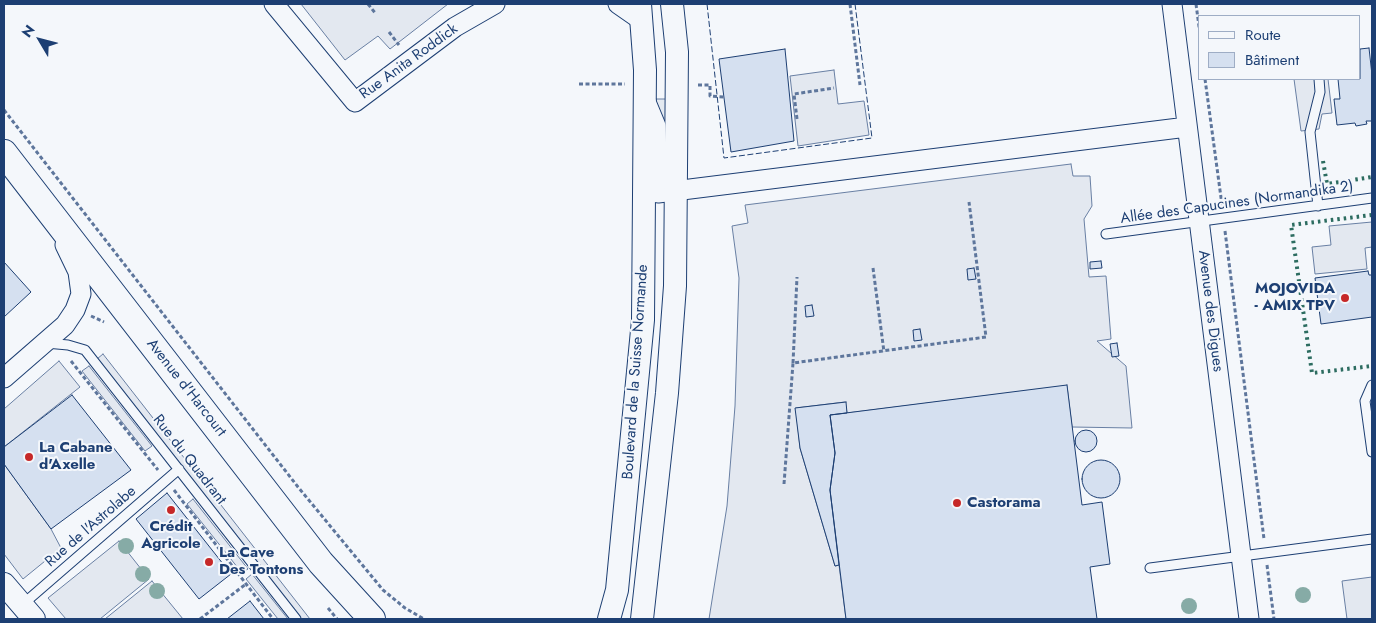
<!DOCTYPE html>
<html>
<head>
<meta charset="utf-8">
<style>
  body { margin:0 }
  #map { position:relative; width:1376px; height:623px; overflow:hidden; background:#f4f7fb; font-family:Jost,sans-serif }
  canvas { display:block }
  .frame { position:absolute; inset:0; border:5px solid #1d3f73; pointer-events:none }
  .legend { position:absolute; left:1198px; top:15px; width:162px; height:65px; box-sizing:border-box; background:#f4f7fb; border:1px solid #9eadc5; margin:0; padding:6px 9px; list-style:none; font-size:15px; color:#1d3f73 }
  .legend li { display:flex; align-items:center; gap:10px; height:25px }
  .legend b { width:25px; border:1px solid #9eadc5 }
  .north { position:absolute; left:15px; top:15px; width:50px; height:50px; -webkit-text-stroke:4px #f4f7fb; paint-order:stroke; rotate:307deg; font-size:14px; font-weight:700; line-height:20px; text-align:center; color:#1d3f73 }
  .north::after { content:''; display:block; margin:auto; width:18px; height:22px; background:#1d3f73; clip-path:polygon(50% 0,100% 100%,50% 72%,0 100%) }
</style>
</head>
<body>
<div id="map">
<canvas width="1376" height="623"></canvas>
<div class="frame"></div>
<ul class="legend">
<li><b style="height:6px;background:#f4f7fb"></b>Route</li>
<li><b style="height:14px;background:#d5e0f0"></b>Bâtiment</li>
</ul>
<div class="north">N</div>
</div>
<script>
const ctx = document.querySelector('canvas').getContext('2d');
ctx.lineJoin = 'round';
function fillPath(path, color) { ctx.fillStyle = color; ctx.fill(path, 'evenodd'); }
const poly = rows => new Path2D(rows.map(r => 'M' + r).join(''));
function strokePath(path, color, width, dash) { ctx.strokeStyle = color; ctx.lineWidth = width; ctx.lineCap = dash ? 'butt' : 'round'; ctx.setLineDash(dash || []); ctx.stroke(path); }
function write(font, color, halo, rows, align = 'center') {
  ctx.font = font + ' Jost,sans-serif'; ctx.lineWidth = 4; ctx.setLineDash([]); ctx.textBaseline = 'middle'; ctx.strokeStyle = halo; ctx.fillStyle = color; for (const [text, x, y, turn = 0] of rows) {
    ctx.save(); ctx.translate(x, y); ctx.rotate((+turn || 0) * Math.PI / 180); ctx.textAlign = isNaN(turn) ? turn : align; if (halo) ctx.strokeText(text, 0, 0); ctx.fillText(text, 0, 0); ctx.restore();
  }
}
const green = poly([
  [655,99,666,99,666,186,655,99]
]);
fillPath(green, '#e3e9f0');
strokePath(green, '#687fa3', 1);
const parking = poly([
  [301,4,448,4,390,49,378,36,345,60,301,4],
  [834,70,838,104,864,101,869,135,798,146,790,76,834,70],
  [1294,79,1328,79,1332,113,1322,114,1319,129,1301,131,1294,79],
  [1071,164,1073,176,1090,176,1092,206,1084,219,1089,277,1106,276,1111,339,1097,341,1126,366,1132,428,1072,427,1067,386,847,413,845,402,796,408,800,448,835,566,839,565,846,619,709,619,727,506,735,406,739,278,732,226,748,223,745,205,1071,164],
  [1372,222,1372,247,1365,248,1367,269,1315,274,1312,247,1331,245,1329,226,1372,222],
  [103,354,310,619,300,619,97,359,103,354],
  [59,361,80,387,4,447,4,409,59,361],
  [89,366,152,446,145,451,82,371,89,366],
  [4,464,51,529,61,548,23,579,4,554,4,464],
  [193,499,248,569,242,573,187,504,193,499],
  [119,541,149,579,100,619,66,619,48,598,119,541],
  [252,574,288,619,278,619,246,579,252,574],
  [1372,577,1372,619,1347,619,1342,581,1372,577],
  [152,581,183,619,105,619,152,581]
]);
fillPath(parking, '#e3e8f0');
strokePath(parking, '#687fa3', 1);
const building = poly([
  [1369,48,1372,75,1372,121,1366,121,1367,124,1356,126,1355,123,1337,125,1334,99,1340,99,1338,79,1360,79,1360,49,1369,48],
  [785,49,794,141,731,152,719,59,785,49],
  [1101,261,1102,268,1090,269,1090,262,1101,261],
  [4,262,31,292,4,317,4,262],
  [974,268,976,279,968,280,967,269,974,268],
  [1368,271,1369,275,1372,275,1372,317,1321,324,1315,278,1368,271],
  [812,305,814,316,806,317,805,306,812,305],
  [920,329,922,340,914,341,913,330,920,329],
  [1117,343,1119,356,1112,357,1110,344,1117,343],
  [1067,385,1082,505,1102,502,1110,564,1090,567,1097,619,846,619,830,490,835,453,830,415,1067,385],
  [72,395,131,470,51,529,4,464,4,447,72,395],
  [846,402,847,413,830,415,835,453,830,490,839,565,835,566,800,448,795,408,846,402],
  '1075 441a11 11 0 1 1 22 0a11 11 0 1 1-22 0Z',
  '1082 479a19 19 0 1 1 38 0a19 19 0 1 1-38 0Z',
  [167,493,231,574,199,599,136,519,167,493],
  [250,601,264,619,227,619,250,601]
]);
fillPath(building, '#d5e0f0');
strokePath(building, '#1d3f73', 1);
const service = poly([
  [1318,206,1310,132,1320,92,1319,79],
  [1106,234,1372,198],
  [46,343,68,345,85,350,296,619],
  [1372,385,1365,401,1372,452],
  [1150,568,1372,539],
  [22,605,179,469]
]);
const minor = poly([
  [274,4,355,102,455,27,495,4],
  [618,4,641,20],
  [1172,4,1249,619],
  [646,102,656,126,658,193,1187,127],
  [4,378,65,325,75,310,81,294,78,272,65,245]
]);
const tertiary = poly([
  [4,584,34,619],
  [609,619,617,590,643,320,645,70,640,4],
  [642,619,667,393,675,286,677,52,672,4]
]);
const secondary = poly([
  [4,153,321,563,372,619]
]);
strokePath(service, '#1d3f73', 11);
strokePath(minor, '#1d3f73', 21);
strokePath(tertiary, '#1d3f73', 24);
strokePath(secondary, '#1d3f73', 28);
strokePath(poly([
  [368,4,376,14],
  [850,4,860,85],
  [1196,4,1200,34],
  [389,32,399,45],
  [1205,79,1222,205],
  [579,84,625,84],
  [698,85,710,85,710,96,724,97],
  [4,110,298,487,383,590,405,608,424,619],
  [797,119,794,94,834,88],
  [1225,231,1264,539],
  [873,268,884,352],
  [91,316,104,322],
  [71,361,158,470],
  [793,363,797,277],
  [784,484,793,363,986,337,969,202],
  [174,490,273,619],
  [1267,565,1274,619],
  [328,608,337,619],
  [200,619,246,584]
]), '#5e769c', 3, [4, 2.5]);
strokePath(service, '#f4f7fb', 9);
strokePath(minor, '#f4f7fb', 19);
strokePath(tertiary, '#f4f7fb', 22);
strokePath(secondary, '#f4f7fb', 26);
strokePath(poly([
  [1323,161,1327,184,1372,177],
  [1372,215,1291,225,1312,373,1372,366]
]), '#2c6c60', 4, [2.5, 4]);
strokePath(poly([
  [707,4,724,158,872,138,855,4]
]), '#1d3f73', 1, [6, 2.5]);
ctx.fillStyle = '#86aba6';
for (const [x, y] of [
  [126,546],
  [143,574],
  [157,591],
  [1303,595],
  [1189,606]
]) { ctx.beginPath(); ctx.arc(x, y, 8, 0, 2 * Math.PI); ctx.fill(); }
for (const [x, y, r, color] of [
  [1345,298,5,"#c62828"],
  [29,457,5,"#c62828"],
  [957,503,5,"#c62828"],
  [171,510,5,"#c62828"],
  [209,562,5,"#c62828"]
]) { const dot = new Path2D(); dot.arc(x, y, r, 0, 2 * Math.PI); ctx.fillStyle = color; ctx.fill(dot); strokePath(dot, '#f4f7fb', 2); }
write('15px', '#1d3f73', '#f4f7fb', [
  ["Rue Anita Roddick",409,62,-36],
  ["Allée des Capucines (Normandika 2)",1237,203,-8],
  ["Avenue des Digues",1210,311,83],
  ["Boulevard de la Suisse Normande",636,372,-86],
  ["Avenue d'Harcourt",186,388,52],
  ["Rue du Quadrant",189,460,52],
  ["Rue de l'Astrolabe",91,527,-41]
]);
write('bold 15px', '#1d3f73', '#f4f7fb', [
  ["MOJOVIDA",1335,289,"right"],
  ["- AMIX TPV",1335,306,"right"],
  ["La Cabane",39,448],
  ["d'Axelle",39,465],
  ["Castorama",967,503],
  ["Crédit",171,527,"center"],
  ["Agricole",171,544,"center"],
  ["La Cave",219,553],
  ["Des Tontons",219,570]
], 'left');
</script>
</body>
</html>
